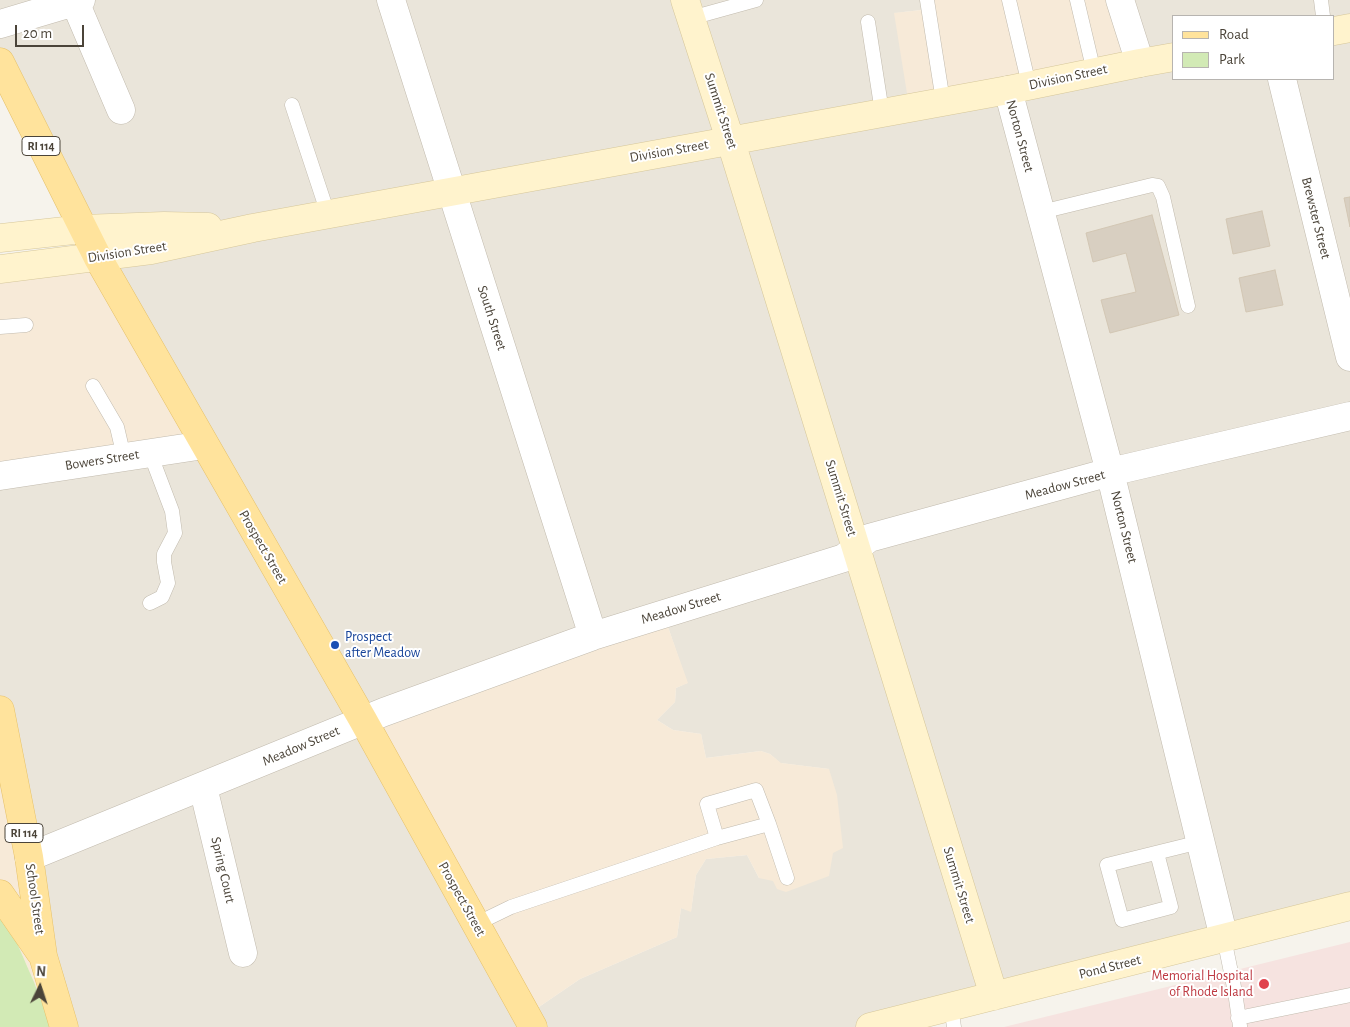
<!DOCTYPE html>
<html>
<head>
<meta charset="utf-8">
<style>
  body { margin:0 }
  #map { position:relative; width:1350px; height:1027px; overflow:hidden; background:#f6f3ec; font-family:"Alegreya Sans",sans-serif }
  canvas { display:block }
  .legend { position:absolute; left:1172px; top:15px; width:162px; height:65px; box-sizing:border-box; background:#fff; border:1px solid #b7b4b0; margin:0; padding:6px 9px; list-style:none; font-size:15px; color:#4b4439 }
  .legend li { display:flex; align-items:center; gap:10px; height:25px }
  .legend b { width:25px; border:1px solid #b7b4b0 }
  .north { position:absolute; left:15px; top:962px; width:50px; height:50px; -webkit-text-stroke:4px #fff; paint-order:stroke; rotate:4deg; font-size:14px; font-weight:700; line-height:20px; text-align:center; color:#4b4439 }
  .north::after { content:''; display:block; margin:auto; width:18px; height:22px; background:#4b4439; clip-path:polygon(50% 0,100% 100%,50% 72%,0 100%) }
  .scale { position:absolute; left:15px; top:25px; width:69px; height:22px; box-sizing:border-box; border:2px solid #4b4439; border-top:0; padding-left:6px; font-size:15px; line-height:18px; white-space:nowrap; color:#4b4439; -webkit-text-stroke:4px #fff; paint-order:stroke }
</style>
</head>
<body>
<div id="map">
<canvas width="1350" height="1027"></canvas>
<ul class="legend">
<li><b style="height:6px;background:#ffe39c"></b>Road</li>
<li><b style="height:14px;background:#d2eab5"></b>Park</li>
</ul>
<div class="north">N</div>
<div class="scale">20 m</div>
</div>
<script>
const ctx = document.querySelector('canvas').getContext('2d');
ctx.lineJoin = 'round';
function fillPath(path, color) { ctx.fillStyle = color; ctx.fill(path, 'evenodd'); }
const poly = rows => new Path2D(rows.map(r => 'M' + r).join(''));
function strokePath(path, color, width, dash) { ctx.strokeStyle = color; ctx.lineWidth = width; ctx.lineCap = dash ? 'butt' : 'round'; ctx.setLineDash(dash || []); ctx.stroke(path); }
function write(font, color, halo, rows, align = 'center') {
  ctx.font = font + ' "Alegreya Sans",sans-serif'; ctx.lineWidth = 4; ctx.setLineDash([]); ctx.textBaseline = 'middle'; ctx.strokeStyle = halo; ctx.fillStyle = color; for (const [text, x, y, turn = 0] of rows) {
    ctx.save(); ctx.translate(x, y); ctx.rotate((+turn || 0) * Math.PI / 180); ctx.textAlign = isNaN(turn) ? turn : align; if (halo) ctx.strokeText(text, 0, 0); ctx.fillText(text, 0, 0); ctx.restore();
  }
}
fillPath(poly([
  [0,0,932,0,931,9,894,13,1127,0,1350,0,1350,916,916,1027,64,1027,0,716,0,480,199,456,0,61],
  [1174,16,1334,16,1334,79,1174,79],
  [664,621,668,627,687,683,676,688,675,702,657,720,673,730,701,734,706,758,761,751,770,754,780,763,829,769,759,878,747,855,706,859,696,875,691,911,681,908,677,937,580,979,533,1011]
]), '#eae5da');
fillPath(poly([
  [932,0,1127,0,1149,69,910,112,894,13,931,9],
  [94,266,204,450,0,480,0,278],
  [664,621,668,627,688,683,676,688,675,702,657,720,673,730,701,734,706,758,761,751,770,754,781,763,829,769,837,795,843,848,833,853,829,876,786,892,777,889,773,881,759,878,747,855,706,859,696,875,691,912,681,908,677,937,580,979,533,1011,375,724],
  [0,719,51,1027,34,982,0,904]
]), '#f7ead8');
fillPath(poly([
  [1350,942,1350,1027,1004,1027]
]), '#f6e3e0');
fillPath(poly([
  [0,904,34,982,51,1027,0,1027]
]), '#d2eab5');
const building = poly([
  [1350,197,1350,227,1344,198,1350,197],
  [1262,211,1270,246,1233,254,1226,219,1262,211],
  [1152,215,1179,315,1110,333,1101,300,1136,292,1126,253,1093,262,1086,233,1152,215],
  [1275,270,1283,305,1246,312,1239,278,1275,270]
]);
fillPath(building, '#d8cfc1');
strokePath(building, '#d3c7b4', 1);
const lane = poly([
  [927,0,943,101],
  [1009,0,1029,85],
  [1077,0,1094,72],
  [1321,0,1323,16],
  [691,18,756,0],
  [868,22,882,112],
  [292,105,328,214],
  [1041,212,1152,185,1158,186,1163,197,1188,306],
  [0,327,26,325],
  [93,386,117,427,124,457],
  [150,603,162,597,168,583,164,562,164,554,175,533,172,511,150,453],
  [717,838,707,804,756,790,769,824],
  [1157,853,1171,907,1122,920,1107,865,1200,842],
  [476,924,511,907,717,838,769,824,787,878],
  [1224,938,1235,992,1240,1026],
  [951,1007,954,1027],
  [1238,1018,1350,995]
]);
const street = poly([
  [391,0,593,636],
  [1120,0,1140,63],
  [75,2,121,110],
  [0,24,81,0],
  [1282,79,1350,357],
  [1008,90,1110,472,1224,938],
  [0,476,204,445],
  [203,787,243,953],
  [29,857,384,712,593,636,844,558,869,538,1110,472,1350,416]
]);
const secondary = poly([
  [685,0,736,158,994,996],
  [1334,31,1350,28],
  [0,238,83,229,164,226,208,227],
  [0,269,151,250,253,228,1008,90,1140,63,1174,57],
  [870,1027,1350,906]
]);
const primary = poly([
  [0,62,98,258,363,720,533,1027],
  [0,710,29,857,43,956,64,1027],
  [0,894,40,952]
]);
strokePath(lane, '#c2bbae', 15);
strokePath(street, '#c2bbae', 29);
strokePath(secondary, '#d6c79b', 29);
strokePath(primary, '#e6c16a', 29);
strokePath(lane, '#fff', 14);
strokePath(street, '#fff', 28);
strokePath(secondary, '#fff3cd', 28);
strokePath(primary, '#ffe39c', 28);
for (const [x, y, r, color] of [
  [335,645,5,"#1a4fb4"],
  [1264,984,6,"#e0444e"]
]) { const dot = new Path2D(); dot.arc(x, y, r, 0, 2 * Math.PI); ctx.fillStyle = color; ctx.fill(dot); strokePath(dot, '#fff', 2); }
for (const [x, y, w] of [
  [41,146,38],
  [24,833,38]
]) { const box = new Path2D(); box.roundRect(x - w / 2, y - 9.5, w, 19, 4); ctx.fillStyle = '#fff'; ctx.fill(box); strokePath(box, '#4b4439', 1); }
write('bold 12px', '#4b4439', null, [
  ["RI 114",41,146],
  ["RI 114",24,833]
]);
write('14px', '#4b4439', '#fff', [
  ["Division Street",1068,77,-12],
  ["Summit Street",721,111,72],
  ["Norton Street",1020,136,75],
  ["Division Street",669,151,-10],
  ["Brewster Street",1316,218,76],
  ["Division Street",127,252,-9],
  ["South Street",492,318,72],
  ["Bowers Street",102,460,-9],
  ["Meadow Street",1065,485,-15],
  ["Summit Street",841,498,73],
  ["Norton Street",1124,527,76],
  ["Prospect Street",263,547,60],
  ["Meadow Street",681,608,-17],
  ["Meadow Street",301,746,-23],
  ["Spring Court",223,870,77],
  ["Summit Street",959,885,73],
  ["School Street",35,899,82],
  ["Prospect Street",462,899,61],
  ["Pond Street",1110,967,-14]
]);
write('14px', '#164399', '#fff', [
  ["Prospect",345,637],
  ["after Meadow",345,653]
], 'left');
write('14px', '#be3a42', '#fff', [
  ["Memorial Hospital",1253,976],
  ["of Rhode Island",1253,992]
], 'right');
</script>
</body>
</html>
